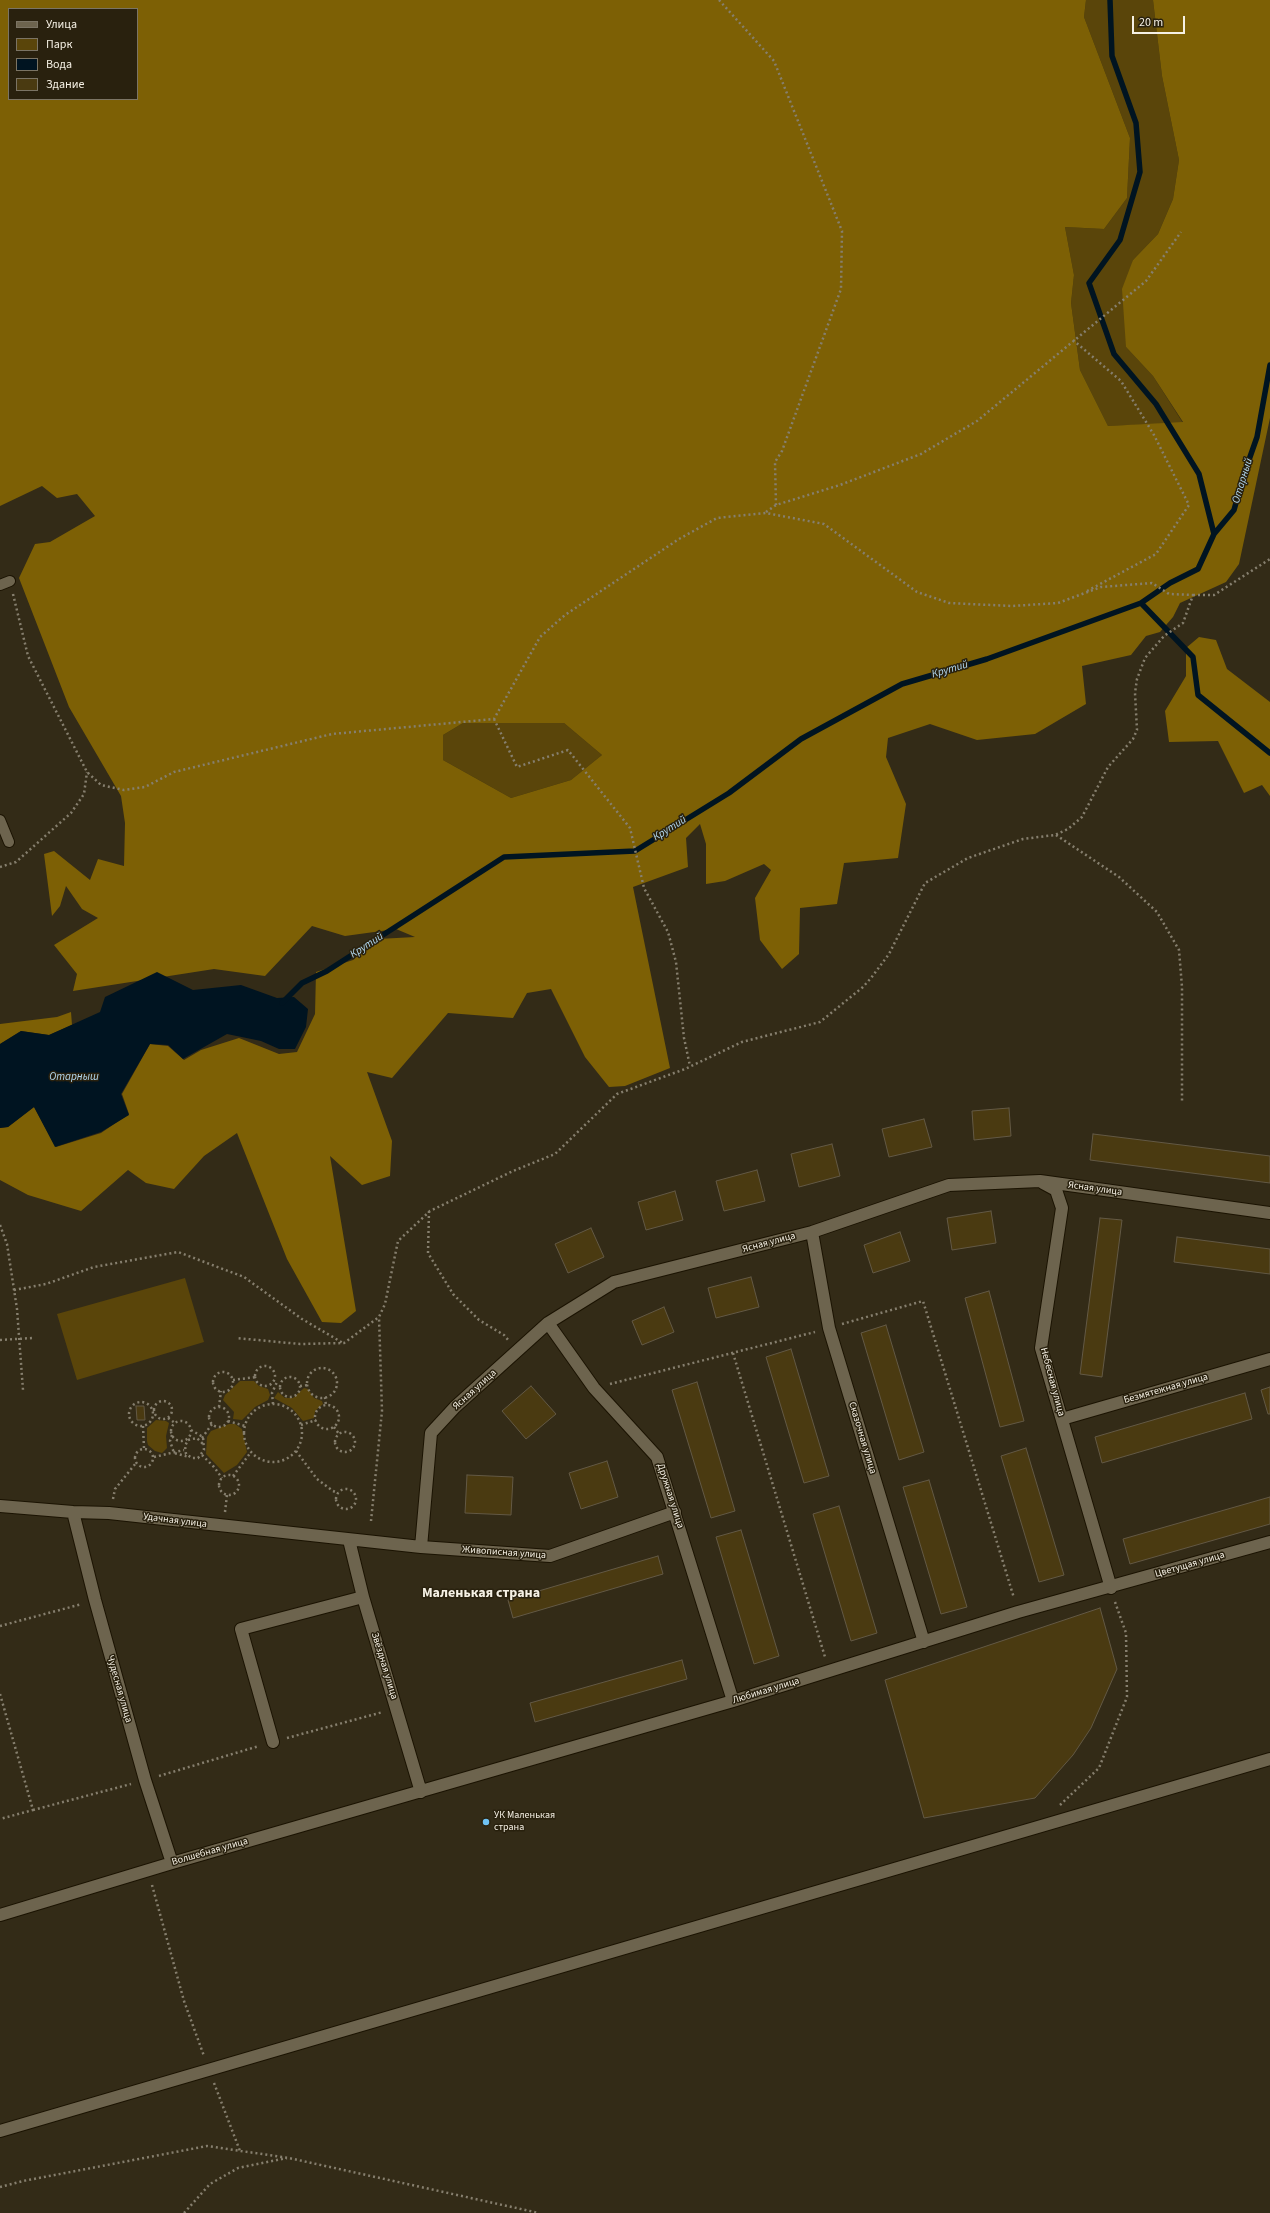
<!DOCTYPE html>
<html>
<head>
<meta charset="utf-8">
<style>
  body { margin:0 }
  #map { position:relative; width:1270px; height:2213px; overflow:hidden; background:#332b17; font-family:"Source Sans 3",sans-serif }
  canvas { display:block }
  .legend { position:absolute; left:8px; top:8px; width:130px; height:92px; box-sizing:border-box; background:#29210e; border:1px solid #7b7464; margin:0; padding:5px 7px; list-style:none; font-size:12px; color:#f5f0e4 }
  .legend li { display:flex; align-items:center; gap:8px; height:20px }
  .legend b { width:20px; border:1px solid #7b7464 }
  .scale { position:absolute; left:1132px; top:16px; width:53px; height:18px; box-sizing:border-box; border:2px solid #f5f0e4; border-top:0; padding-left:5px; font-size:12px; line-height:14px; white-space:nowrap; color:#f5f0e4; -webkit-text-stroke:3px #29210e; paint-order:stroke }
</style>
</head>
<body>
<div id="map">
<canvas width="1270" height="2213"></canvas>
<ul class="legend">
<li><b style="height:5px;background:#6d644e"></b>Улица</li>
<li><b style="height:11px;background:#5a450a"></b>Парк</li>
<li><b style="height:11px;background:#001421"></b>Вода</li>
<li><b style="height:11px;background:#4a3a11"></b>Здание</li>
</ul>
<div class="scale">20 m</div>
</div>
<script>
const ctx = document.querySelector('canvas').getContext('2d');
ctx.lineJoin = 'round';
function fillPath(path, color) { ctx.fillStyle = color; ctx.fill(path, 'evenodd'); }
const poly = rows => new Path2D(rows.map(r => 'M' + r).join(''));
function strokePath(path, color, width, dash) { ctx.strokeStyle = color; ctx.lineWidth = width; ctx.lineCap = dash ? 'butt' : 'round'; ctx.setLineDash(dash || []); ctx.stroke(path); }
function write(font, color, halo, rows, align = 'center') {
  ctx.font = font + ' "Source Sans 3",sans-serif'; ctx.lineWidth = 3; ctx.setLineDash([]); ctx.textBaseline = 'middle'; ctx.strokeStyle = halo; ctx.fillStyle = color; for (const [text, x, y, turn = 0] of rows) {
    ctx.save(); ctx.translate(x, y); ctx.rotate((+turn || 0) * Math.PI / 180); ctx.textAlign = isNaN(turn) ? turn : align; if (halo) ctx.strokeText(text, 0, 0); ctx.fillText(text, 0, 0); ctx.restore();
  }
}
fillPath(poly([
  [1086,0,1153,0,1162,76,1179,160,1173,199,1158,234,1133,260,1126,347,1153,376,1183,423,1108,426,1080,370,1071,303,1074,275,1065,227,1104,229,1127,198,1130,138,1084,17],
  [463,723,564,723,602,755,571,780,511,798,443,760,443,735],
  [185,1278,204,1342,77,1380,57,1314],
  [240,1381,254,1381,259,1386,268,1389,270,1395,268,1400,255,1407,242,1420,233,1419,234,1412,223,1400,225,1395],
  [304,1388,308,1389,314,1398,322,1401,323,1404,315,1411,314,1418,303,1421,292,1408,274,1398,278,1392,285,1398,293,1398],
  [156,1420,166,1421,169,1423,166,1436,167,1448,162,1453,155,1451,148,1445,147,1441,147,1428],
  [229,1424,235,1424,242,1429,247,1452,237,1465,224,1473,206,1454,207,1437,211,1431]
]), '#5a450a');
fillPath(poly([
  [0,0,1086,0,1084,17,1130,138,1127,198,1104,229,1065,227,1074,275,1071,303,1080,370,1108,426,1183,422,1153,376,1126,347,1122,289,1133,260,1158,234,1173,199,1179,160,1162,76,1153,0,1270,0,1270,418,1239,564,1226,582,1180,603,1173,617,1160,632,1146,636,1131,655,1082,666,1086,704,1035,734,977,740,930,724,888,738,886,757,906,804,898,858,844,863,837,904,800,908,799,954,782,969,760,940,755,898,771,870,764,864,725,881,706,884,706,844,700,824,686,838,688,867,633,887,670,1068,625,1086,609,1087,585,1057,551,989,527,993,513,1018,448,1013,392,1078,367,1072,392,1141,390,1176,362,1185,330,1156,356,1311,341,1323,322,1322,287,1259,237,1133,204,1156,174,1189,146,1183,128,1170,81,1211,28,1195,0,1180,0,1128,8,1127,34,1107,56,1147,101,1133,129,1114,122,1094,150,1044,168,1046,184,1060,201,1050,239,1038,279,1054,297,1052,315,1014,316,972,353,960,378,939,415,937,396,929,345,936,312,926,265,976,214,969,73,991,77,974,54,945,98,918,82,909,66,886,60,906,52,916,44,854,54,851,90,880,98,859,124,866,125,823,121,796,69,707,19,578,35,544,50,542,95,516,77,494,57,498,42,486,0,506],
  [9,9,137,9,137,99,9,99],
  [463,723,564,723,602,755,571,780,511,798,443,760,443,735],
  [1199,637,1216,640,1227,669,1270,702,1270,796,1262,785,1244,793,1218,741,1169,742,1165,711,1186,676,1186,648],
  [71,1012,72,1025,49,1035,21,1031,0,1044,0,1024,57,1017]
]), '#7d6005');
fillPath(poly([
  [157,972,193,990,241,985,277,998,294,997,308,1009,306,1027,295,1049,279,1049,261,1041,227,1034,183,1059,168,1045,150,1044,121,1094,129,1115,101,1132,55,1147,34,1107,8,1127,0,1128,0,1044,21,1031,49,1035,100,1012,105,997]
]), '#001421');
strokePath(poly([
  [1110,0,1112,56,1136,123,1140,172,1120,240,1089,283,1114,354,1156,404,1199,474,1214,534],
  [1141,603,1170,583,1198,569,1214,534,1234,510,1244,474,1257,437,1270,365],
  [282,1003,302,983,327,971,504,857,635,851,729,793,801,739,902,684,987,659,1141,603,1193,657,1198,695,1270,753]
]), '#001421', 5.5);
const building = poly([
  [1009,1108,1011,1136,974,1140,972,1111,1009,1108],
  [924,1119,932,1147,889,1157,882,1129,924,1119],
  [1093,1134,1270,1156,1270,1183,1090,1160,1093,1134],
  [832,1144,840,1176,799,1187,791,1154,832,1144],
  [757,1170,765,1201,724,1211,716,1181,757,1170],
  [675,1191,683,1220,646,1230,638,1202,675,1191],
  [991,1211,996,1243,952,1250,947,1218,991,1211],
  [1100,1218,1122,1220,1102,1377,1080,1374,1100,1218],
  [591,1228,604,1257,568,1273,555,1244,591,1228],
  [900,1232,910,1261,873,1273,864,1245,900,1232],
  [1177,1237,1270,1249,1270,1274,1174,1262,1177,1237],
  [751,1277,759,1307,716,1318,708,1288,751,1277],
  [989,1291,1024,1421,1000,1427,965,1298,989,1291],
  [664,1307,674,1332,642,1345,632,1321,664,1307],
  [886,1325,924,1452,899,1460,861,1333,886,1325],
  [791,1349,829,1476,804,1483,766,1357,791,1349],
  [697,1382,735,1511,711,1518,672,1390,697,1382],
  [531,1386,556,1414,526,1439,502,1411,531,1386],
  [1270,1387,1270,1414,1268,1414,1261,1390,1270,1387],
  [1245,1393,1252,1419,1102,1463,1095,1437,1245,1393],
  [136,1406,144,1406,145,1420,137,1420,136,1406],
  [1026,1448,1064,1575,1039,1582,1001,1456,1026,1448],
  [607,1461,618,1497,581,1509,569,1473,607,1461],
  [467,1475,513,1477,511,1515,465,1513,467,1475],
  [929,1480,967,1607,941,1614,903,1487,929,1480],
  [1270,1497,1270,1524,1130,1564,1123,1539,1270,1497],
  [839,1506,877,1633,851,1641,813,1514,839,1506],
  [741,1530,779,1656,754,1664,716,1537,741,1530],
  [658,1556,663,1574,513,1618,508,1600,658,1556],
  [1100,1608,1117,1669,1091,1728,1073,1755,1035,1798,924,1818,885,1680,1100,1608],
  [682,1660,687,1679,535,1722,530,1703,682,1660]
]);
fillPath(building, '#4a3a11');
strokePath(building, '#635945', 1);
const lane = poly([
  [0,585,10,581],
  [0,820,9,842]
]);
const street = poly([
  [1043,1183,1056,1190,1062,1208,1041,1348,1111,1588],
  [812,1232,829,1328,924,1642],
  [548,1323,594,1388,657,1457,733,1701],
  [1062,1419,1270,1359],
  [0,1506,73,1512,109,1513,421,1547,550,1556,675,1512],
  [73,1512,95,1600,145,1780,172,1863],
  [349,1540,363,1597,421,1792],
  [421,1547,431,1433,455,1407,548,1323,614,1282,812,1232,949,1185,1040,1181,1270,1213],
  [273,1742,241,1629,363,1597],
  [0,1915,172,1863,733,1701,1018,1612,1270,1542],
  [0,2131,1270,1759]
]);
strokePath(lane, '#1b1302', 12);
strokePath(street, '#1b1302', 14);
strokePath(poly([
  [719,0,774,61,842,231,841,289,782,451,775,462,776,505],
  [1073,340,1121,381,1154,435,1189,505,1156,554,1087,591],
  [766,512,776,505,840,485,921,454,977,421,1146,281,1181,232],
  [13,594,28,656,87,772,101,785,124,790,145,787,174,772,332,734,494,719,540,637,565,615,679,539,717,518,766,513,824,524,917,592,949,603,1012,606,1058,603,1101,587,1152,583,1169,594,1193,595,1183,623,1164,636,1145,658,1137,679,1135,693,1137,730,1133,739,1108,767,1082,817,1068,829,1055,835,1023,839,968,858,925,883,889,954,871,978,863,987,820,1022,742,1042,685,1069,617,1094,555,1154,513,1171,430,1211,398,1241,385,1304,379,1317,344,1343,300,1344,236,1338],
  [1193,595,1214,595,1270,559],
  [494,719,517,767,568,750,630,828,644,888,668,932,676,962,684,1038,690,1066],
  [1056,835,1119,877,1157,912,1179,950,1182,987,1182,1102],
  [0,867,16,862,71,813,84,794,87,772],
  [429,1211,428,1253,453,1294,479,1320,504,1335,509,1341],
  [0,1225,7,1244,17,1309,23,1390],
  [14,1290,46,1284,94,1267,178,1252,244,1277,302,1319,343,1343],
  [842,1324,923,1301,1014,1598],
  [0,1340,32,1338],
  [733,1353,825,1657],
  '255 1376a10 10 0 1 1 20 0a10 10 0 1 1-20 0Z',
  '307 1383a15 15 0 1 1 30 0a15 15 0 1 1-30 0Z',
  '213 1382a10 10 0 1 1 20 0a10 10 0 1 1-20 0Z',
  '280 1387a10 10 0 1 1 20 0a10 10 0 1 1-20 0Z',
  [233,1380,256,1377],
  [610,1384,815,1332],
  [300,1386,308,1385],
  [325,1397,326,1406],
  '154 1410a9 9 0 1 1 18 0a9 9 0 1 1-18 0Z',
  '129 1414a12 12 0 1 1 24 0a12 12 0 1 1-24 0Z',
  [273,1404,272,1393,277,1382],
  '244 1433a29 29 0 1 1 58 0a29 29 0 1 1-58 0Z',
  '315 1417a12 12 0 1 1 24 0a12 12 0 1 1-24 0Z',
  [219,1407,221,1391],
  '209 1417a10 10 0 1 1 20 0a10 10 0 1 1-20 0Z',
  [168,1418,175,1423],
  [228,1421,245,1426],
  '171 1431a10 10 0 1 1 20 0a10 10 0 1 1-20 0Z',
  [301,1425,316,1420],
  [143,1426,144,1448],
  [334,1427,339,1434],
  [191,1430,203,1437,204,1450,198,1458,192,1458,186,1454,185,1446,188,1440,197,1438,204,1445],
  '335 1442a10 10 0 1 1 20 0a10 10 0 1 1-20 0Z',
  [172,1435,170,1441,174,1453,189,1457],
  [202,1438,212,1424],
  '135 1458a9 9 0 1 1 18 0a9 9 0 1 1-18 0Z',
  [296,1451,317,1479,333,1491,338,1493],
  [202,1455,214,1467,222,1478],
  [154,1457,184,1450],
  '219 1485a10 10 0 1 1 20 0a10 10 0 1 1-20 0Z',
  [233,1476,251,1452],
  '336 1499a10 10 0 1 1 20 0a10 10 0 1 1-20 0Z',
  [113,1499,115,1489,136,1463],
  [225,1512,227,1495],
  [371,1521,382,1411,379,1317],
  [0,1626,82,1604],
  [0,1694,33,1810,0,1819],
  [287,1738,383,1712],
  [159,1776,259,1746],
  [1060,1805,1099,1768,1127,1697,1126,1633,1115,1602],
  [33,1810,131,1784],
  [152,1885,184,2001,204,2056],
  [214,2083,240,2151],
  [0,2187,23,2181,207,2146,289,2158,539,2213],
  [184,2213,210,2184,238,2168,287,2158]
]), '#867f6e', 2.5, [2, 3]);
strokePath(lane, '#6d644e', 10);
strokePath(street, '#6d644e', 12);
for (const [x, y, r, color] of [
  [486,1822,4,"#6fc2f4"]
]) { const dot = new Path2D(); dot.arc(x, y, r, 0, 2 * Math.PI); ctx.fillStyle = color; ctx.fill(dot); strokePath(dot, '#29210e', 1.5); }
write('10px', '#f5f0e4', '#29210e', [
  ["Ясная улица",1095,1189,8],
  ["Ясная улица",769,1243,-15],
  ["Небесная улица",1052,1382,75],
  ["Безмятежная улица",1166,1389,-16],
  ["Ясная улица",475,1390,-42],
  ["Сказочная улица",862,1438,73],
  ["Дружная улица",670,1496,72],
  ["Удачная улица",175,1521,7],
  ["Живописная улица",504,1553,4],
  ["Цветущая улица",1190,1565,-16],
  ["Звёздная улица",384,1666,73],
  ["Чудесная улица",119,1689,74],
  ["Любимая улица",766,1691,-17],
  ["Волшебная улица",210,1852,-16]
]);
write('10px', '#f5f0e4', '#29210e', [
  ["УК Маленькая",494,1816],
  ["страна",494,1828]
], 'left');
write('italic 11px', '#b2d8f0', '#29210e', [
  ["Отарный",1243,481,-73],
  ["Крутий",950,670,-16],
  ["Крутий",670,829,-32],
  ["Крутий",367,946,-33],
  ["Отарныш",74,1078]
]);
write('bold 14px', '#f5f0e4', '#29210e', [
  ["Маленькая страна",481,1594]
]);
</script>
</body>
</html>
